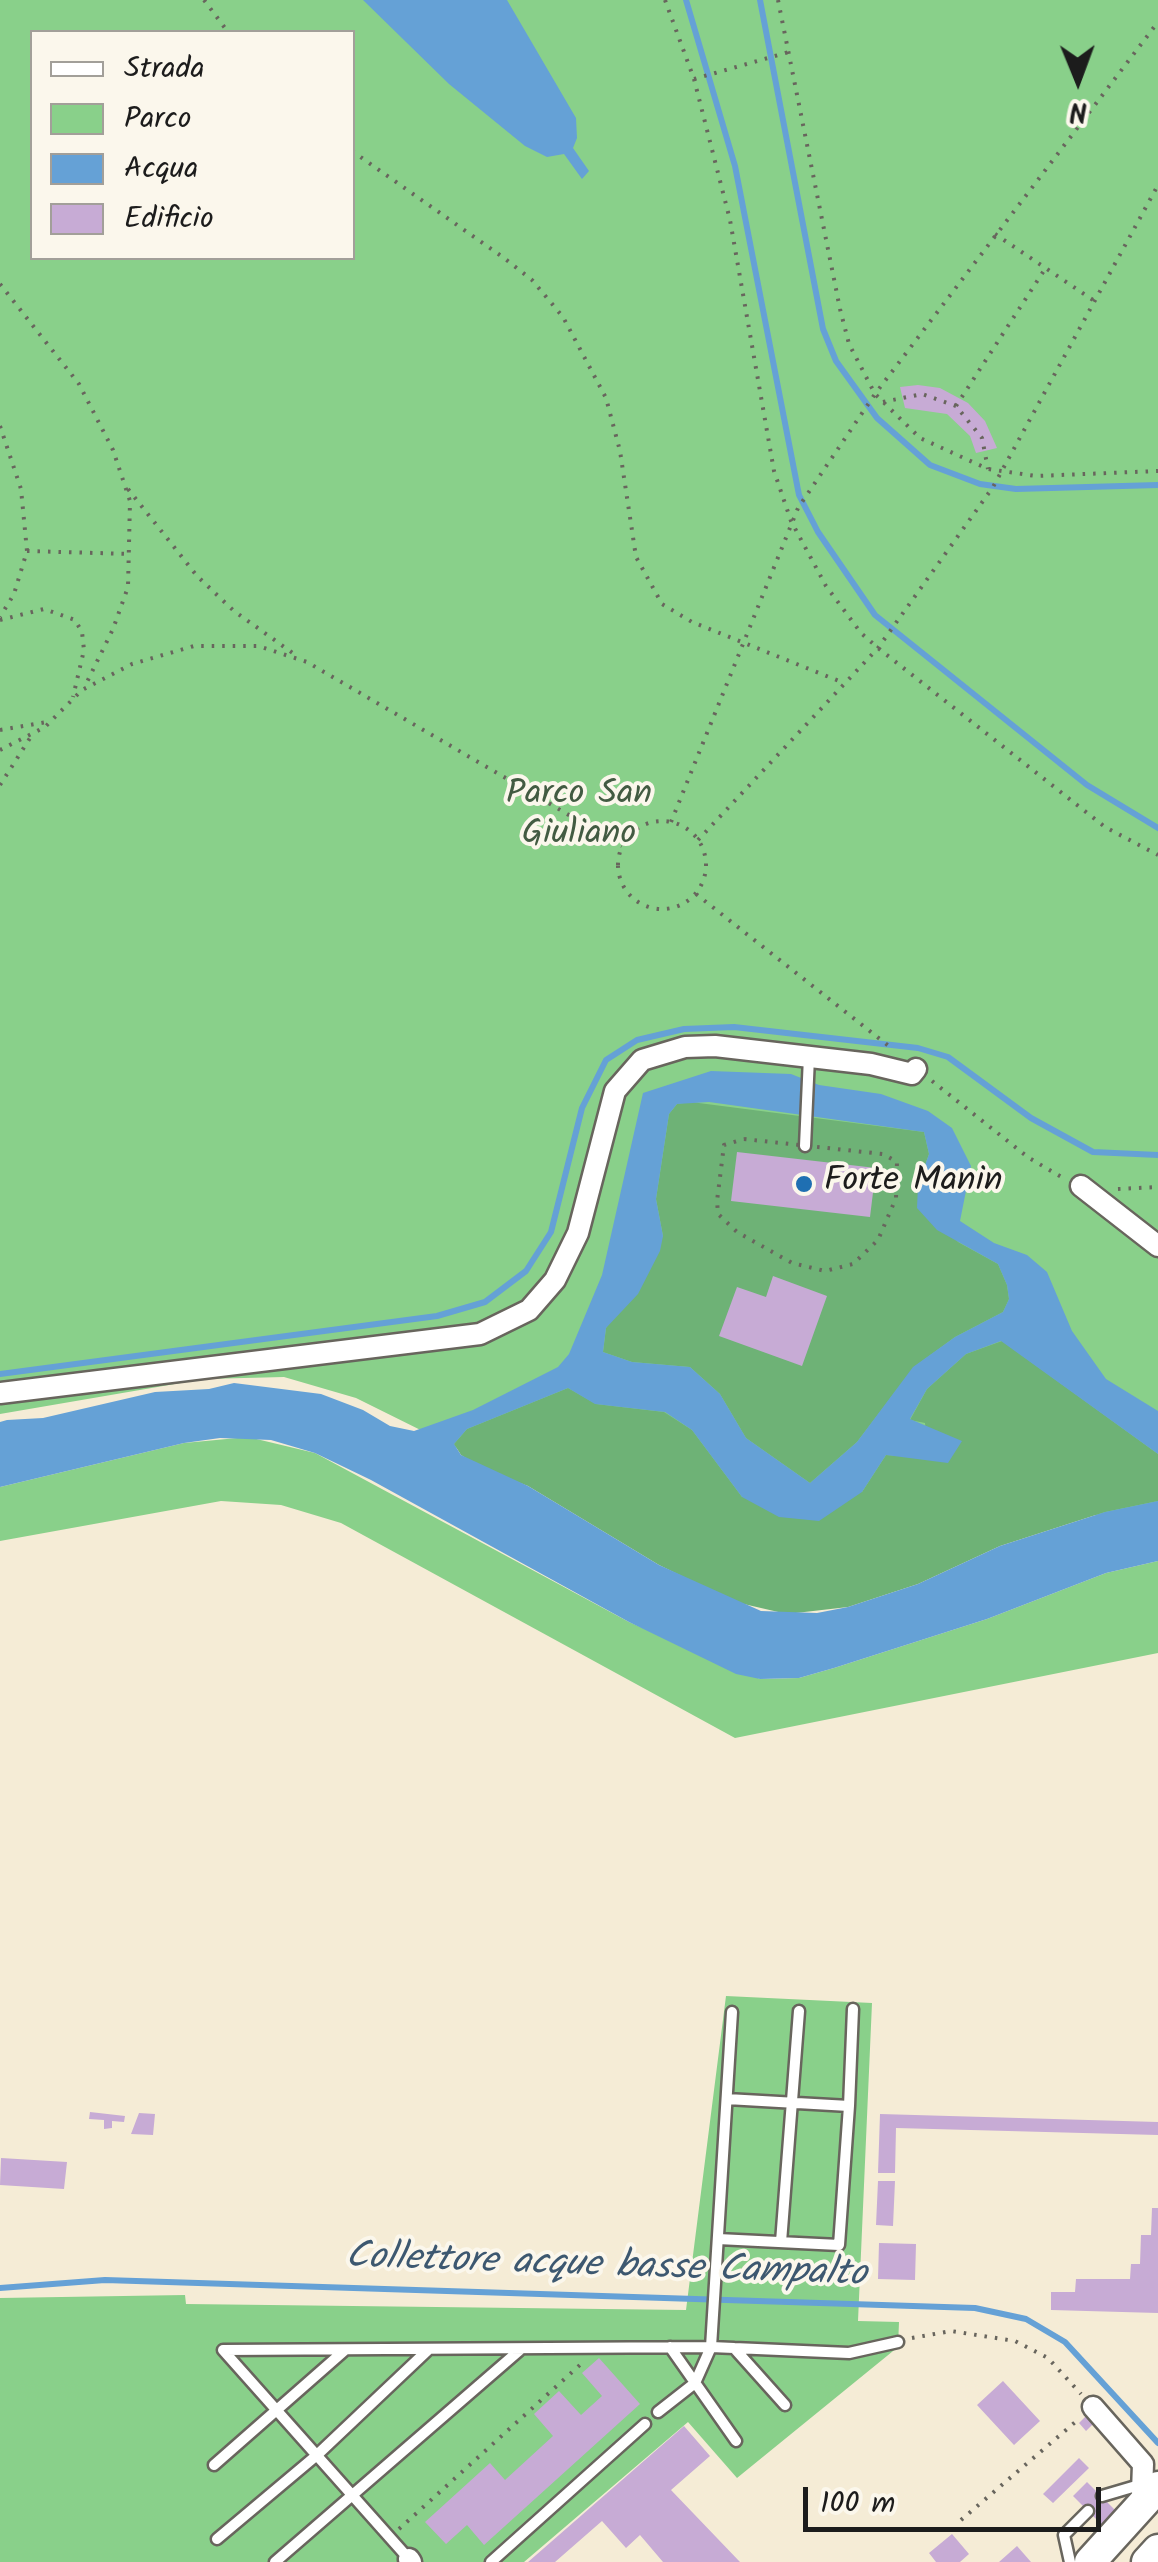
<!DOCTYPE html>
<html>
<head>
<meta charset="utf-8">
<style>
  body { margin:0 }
  #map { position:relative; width:1158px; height:2562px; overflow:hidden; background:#f5ecd6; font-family:Kalam,sans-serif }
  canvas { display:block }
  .legend { position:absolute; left:30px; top:30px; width:325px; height:230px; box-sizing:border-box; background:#fbf7ec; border:2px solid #a29f99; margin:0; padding:12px 18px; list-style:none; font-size:30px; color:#1c1c1c }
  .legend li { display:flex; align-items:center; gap:20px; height:50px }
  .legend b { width:50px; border:2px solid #a29f99 }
  .north { position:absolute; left:1028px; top:30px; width:100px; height:100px; -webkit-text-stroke:8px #fbf7ec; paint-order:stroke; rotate:179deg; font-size:28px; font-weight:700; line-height:40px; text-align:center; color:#1c1c1c }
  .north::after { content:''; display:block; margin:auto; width:35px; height:45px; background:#1c1c1c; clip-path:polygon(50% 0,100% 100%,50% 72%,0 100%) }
  .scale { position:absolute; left:803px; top:2487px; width:298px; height:45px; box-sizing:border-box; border:5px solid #1c1c1c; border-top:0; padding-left:12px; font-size:30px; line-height:35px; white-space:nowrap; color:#1c1c1c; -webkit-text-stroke:8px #fbf7ec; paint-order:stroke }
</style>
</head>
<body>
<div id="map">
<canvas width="1158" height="2562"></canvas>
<ul class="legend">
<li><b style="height:12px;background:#fff"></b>Strada</li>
<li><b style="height:28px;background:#89d08a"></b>Parco</li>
<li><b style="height:28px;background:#65a1d6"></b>Acqua</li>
<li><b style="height:28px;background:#c7abd5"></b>Edificio</li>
</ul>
<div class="north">N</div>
<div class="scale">100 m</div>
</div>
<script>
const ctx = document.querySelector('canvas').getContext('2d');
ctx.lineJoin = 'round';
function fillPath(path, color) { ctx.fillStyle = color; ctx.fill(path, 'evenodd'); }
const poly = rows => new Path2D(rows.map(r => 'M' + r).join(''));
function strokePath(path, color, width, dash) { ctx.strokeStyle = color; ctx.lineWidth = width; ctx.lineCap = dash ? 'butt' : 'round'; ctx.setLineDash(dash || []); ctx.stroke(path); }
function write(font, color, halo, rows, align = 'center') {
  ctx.font = font + ' Kalam,sans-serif'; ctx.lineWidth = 8; ctx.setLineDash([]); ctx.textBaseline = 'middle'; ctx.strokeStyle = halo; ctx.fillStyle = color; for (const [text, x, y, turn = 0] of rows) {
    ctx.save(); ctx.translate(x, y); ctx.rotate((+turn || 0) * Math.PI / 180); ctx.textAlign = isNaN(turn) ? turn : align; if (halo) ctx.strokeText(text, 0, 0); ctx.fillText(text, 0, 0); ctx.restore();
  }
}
fillPath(poly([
  [0,0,1158,0,1158,1514,608,1523,356,1398,284,1377,204,1379,0,1414],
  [32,32,352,32,352,258,32,258],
  [248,1437,315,1453,629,1622,760,1679,799,1678,834,1668,987,1619,1106,1573,1158,1561,1158,1653,735,1738,341,1523,281,1505,221,1501,0,1541,0,1487,184,1443],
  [726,1996,872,2003,858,2321,899,2322,898,2347,737,2478,688,2422,524,2562,0,2562,0,2298,185,2295,186,2304,686,2310]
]), '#89d08a');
fillPath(poly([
  [691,1102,924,1132,929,1154,918,1185,958,1242,998,1264,1007,1285,1009,1299,1003,1312,955,1337,914,1367,857,1442,810,1483,746,1438,720,1394,690,1367,632,1362,603,1352,606,1328,663,1236,656,1199,669,1114,677,1104],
  [1002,1341,1158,1454,1158,1501,1105,1512,1000,1546,918,1584,848,1607,787,1614,735,1602,659,1565,528,1486,483,1469,461,1455,454,1444,467,1429,568,1388,596,1404,664,1412,692,1430,742,1497,862,1492,886,1455,928,1458,925,1423,910,1420,927,1389,966,1354]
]), '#6eb276');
fillPath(poly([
  [363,0,507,0,576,118,577,138,573,148,589,171,582,179,564,154,547,157,525,146,449,84],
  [711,1071,791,1074,819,1085,881,1094,928,1111,952,1128,971,1166,960,1221,994,1243,1027,1255,1047,1272,1072,1331,1106,1379,1158,1411,1158,1454,1001,1341,966,1354,927,1389,910,1419,962,1441,948,1463,886,1455,862,1492,819,1521,779,1517,742,1497,692,1430,665,1412,595,1404,568,1388,467,1429,454,1444,461,1455,528,1486,659,1565,761,1611,817,1613,848,1607,918,1584,1000,1546,1105,1512,1158,1501,1158,1561,1106,1573,987,1619,834,1668,799,1678,760,1679,736,1674,629,1622,371,1480,315,1453,271,1440,220,1438,184,1443,0,1487,0,1422,7,1420,43,1418,155,1392,209,1389,234,1383,321,1394,363,1410,390,1426,414,1431,473,1410,558,1367,569,1354,602,1275,643,1093],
  [709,1102,924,1132,929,1154,918,1185,917,1208,937,1230,998,1264,1007,1285,1009,1299,1003,1312,955,1337,913,1367,857,1442,810,1483,746,1438,720,1394,690,1367,632,1362,603,1352,606,1328,638,1294,660,1251,663,1236,656,1199,669,1114,677,1104]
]), '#65a1d6');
strokePath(poly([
  [686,0,735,166,799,495,818,532,875,615,1087,785,1158,828],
  [760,0,823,329,836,361,877,418,930,465,980,484,1016,489,1158,485],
  [0,1374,437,1316,485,1302,526,1271,551,1232,582,1108,606,1060,637,1040,684,1029,734,1027,918,1048,948,1057,1031,1118,1093,1152,1158,1155],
  [0,2288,105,2280,975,2308,1026,2319,1065,2342,1158,2443]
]), '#65a1d6', 6);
fillPath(poly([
  [918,385,940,388,968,403,985,421,997,448,976,453,970,436,947,414,905,408,900,387],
  [737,1152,876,1168,870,1217,731,1201],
  [773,1276,827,1296,802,1366,719,1336,737,1287,766,1297],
  [90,2112,125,2116,124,2122,112,2121,112,2128,104,2129,104,2120,89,2119],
  [139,2113,155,2114,153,2135,131,2134],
  [880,2114,1158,2122,1158,2135,896,2128,895,2173,878,2173],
  [1,2158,67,2162,64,2189,0,2185],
  [878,2181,895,2181,893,2226,876,2225],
  [1152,2208,1158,2208,1158,2313,1051,2310,1051,2292,1075,2292,1076,2279,1130,2279,1131,2264,1140,2264,1141,2235,1151,2235],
  [879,2243,916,2244,915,2280,878,2279],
  [599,2358,640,2404,484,2545,467,2525,446,2544,425,2522,490,2463,505,2480,553,2436,534,2414,559,2391,581,2415,602,2396,582,2373],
  [1003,2381,1040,2421,1014,2445,977,2405],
  [1088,2414,1095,2422,1086,2431,1079,2423],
  [684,2426,710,2456,671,2490,740,2562,663,2562,640,2535,626,2548,602,2521,555,2562,528,2562],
  [1079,2458,1089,2468,1053,2503,1043,2494],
  [1087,2482,1117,2512,1103,2526,1073,2496],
  [952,2534,969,2554,960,2562,936,2562,929,2553],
  [1017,2546,1031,2562,999,2562]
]), '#c7abd5');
const service = poly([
  [805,1146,809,1057],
  [849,2106,853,2009],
  [718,2239,839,2245,849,2106,727,2099],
  [781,2242,799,2011],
  [670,2347,736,2441],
  [734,2348,785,2405],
  [658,2412,695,2383,711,2347,849,2353,898,2342],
  [214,2465,345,2350],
  [1102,2496,1136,2486,1141,2490],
  [217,2539,317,2455,429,2349],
  [409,2559,223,2350,711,2347,732,2012],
  [275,2562,521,2349],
  [491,2562,645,2424],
  [1070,2562,1064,2535,1088,2511]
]);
const minor = poly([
  [1081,1186,1158,1246],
  [0,1393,480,1334,529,1310,555,1280,578,1233,615,1091,642,1060,685,1047,715,1046,871,1064,912,1074,916,1069],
  [1093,2407,1143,2464,1142,2492],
  [409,2559,411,2562]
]);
const primary = poly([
  [1090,2562,1158,2487],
  [1147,2562,1158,2550]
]);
strokePath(service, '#68655d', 15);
strokePath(minor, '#68655d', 25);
strokePath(primary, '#68655d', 35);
strokePath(poly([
  [204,0,228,32],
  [665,0,694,79,730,220,774,471,791,521,826,586,861,633,878,648,1105,827,1158,855],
  [778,0,840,309,849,344,875,394,920,438,988,469,1036,476,1158,471],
  [694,79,789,52],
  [352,151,504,258,532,280,563,317,606,398,620,451,636,557,662,604,692,622,844,683],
  [995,234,1093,300],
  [0,284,79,384,113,450,130,501,128,587,113,629,85,686],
  [883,402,922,394,956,406,982,438,988,469],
  [956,406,1045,269],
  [0,426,21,489,27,551,14,594,0,617],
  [128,489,197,576,234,611,294,654],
  [27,551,131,554],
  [0,620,44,609,75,620,82,632,84,650,73,697],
  [0,730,47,722],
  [0,750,45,727,82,690,132,664,194,646,258,646,307,662,622,846],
  [0,785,32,735],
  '618 865a44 44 0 1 1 88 0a44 44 0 1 1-88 0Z',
  [671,822,798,508,875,394,1158,22],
  [698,840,878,648,993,487,1158,185],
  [696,894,890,1047],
  [932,1081,1029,1158,1065,1179],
  [744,1139,883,1154,897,1162,896,1198,878,1240,853,1264,825,1271,792,1263,737,1232,718,1214,717,1201,724,1145,744,1139],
  [1118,1189,1158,1187],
  [912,2338,951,2331,1015,2341,1048,2358,1081,2394],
  [961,2520,1080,2418],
  [399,2529,581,2364]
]), '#68655d', 4, [2.5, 8]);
strokePath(service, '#fff', 10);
strokePath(minor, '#fff', 20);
strokePath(primary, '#fff', 30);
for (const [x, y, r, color] of [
  [804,1184,10,"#1f6fb2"]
]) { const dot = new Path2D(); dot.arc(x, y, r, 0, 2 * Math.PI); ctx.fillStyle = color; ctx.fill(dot); strokePath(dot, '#fbf7ec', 4); }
write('35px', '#425b42', '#fbf7ec', [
  ["Parco San",579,797],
  ["Giuliano",579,837]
]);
write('35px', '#1c1c1c', '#fbf7ec', [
  ["Forte Manin",824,1184]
], 'left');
write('italic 38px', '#3d5870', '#fbf7ec', [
  ["Collettore acque basse Campalto",606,2269,2]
]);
</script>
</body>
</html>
